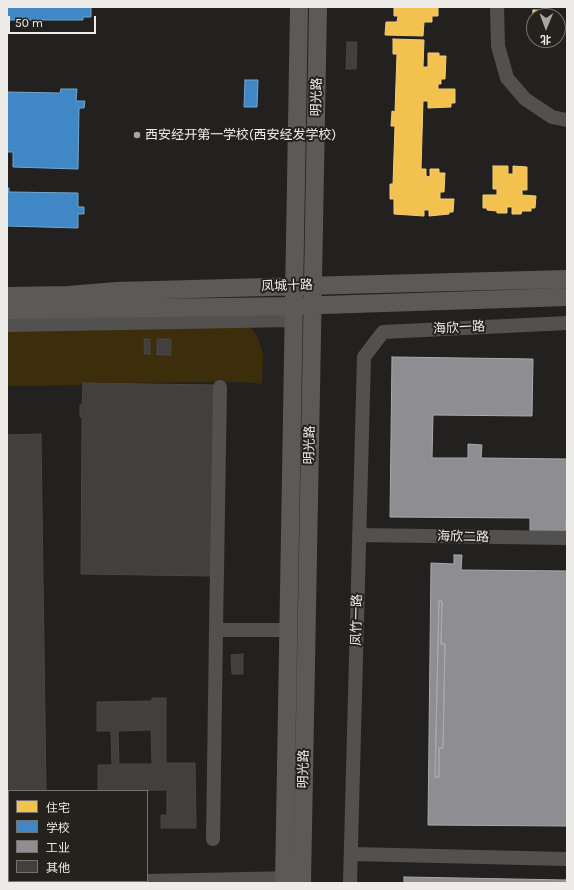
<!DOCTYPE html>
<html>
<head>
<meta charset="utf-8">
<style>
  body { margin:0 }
  #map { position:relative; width:574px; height:890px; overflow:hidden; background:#23211f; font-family:Karla,"Noto Sans SC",sans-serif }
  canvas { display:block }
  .frame { position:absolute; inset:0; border:8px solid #eeece9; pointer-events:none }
  .legend { position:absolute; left:8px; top:790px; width:140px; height:92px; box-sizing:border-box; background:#25221d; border:1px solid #75736f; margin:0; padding:5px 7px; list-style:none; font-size:12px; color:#eeece9 }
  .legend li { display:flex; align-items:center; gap:8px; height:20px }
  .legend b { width:20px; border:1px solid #75736f }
  .north { position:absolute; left:526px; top:8px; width:40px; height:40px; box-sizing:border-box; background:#25221d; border:1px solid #75736f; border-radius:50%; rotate:181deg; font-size:11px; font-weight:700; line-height:16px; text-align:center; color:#eeece9 }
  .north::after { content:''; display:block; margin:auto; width:14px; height:18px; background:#a7a5a2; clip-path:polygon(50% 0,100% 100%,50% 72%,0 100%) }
  .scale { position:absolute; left:8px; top:16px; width:88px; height:18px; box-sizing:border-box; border:2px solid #eeece9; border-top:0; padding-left:5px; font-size:12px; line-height:14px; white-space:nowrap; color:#eeece9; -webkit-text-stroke:3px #25221d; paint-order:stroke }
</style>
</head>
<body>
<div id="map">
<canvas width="574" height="890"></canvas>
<div class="frame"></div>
<ul class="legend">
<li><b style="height:11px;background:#f2c14e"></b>住宅</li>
<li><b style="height:11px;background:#3f88c5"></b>学校</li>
<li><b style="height:11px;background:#8d8d92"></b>工业</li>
<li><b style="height:11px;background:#41403e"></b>其他</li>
</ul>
<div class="north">北</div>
<div class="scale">50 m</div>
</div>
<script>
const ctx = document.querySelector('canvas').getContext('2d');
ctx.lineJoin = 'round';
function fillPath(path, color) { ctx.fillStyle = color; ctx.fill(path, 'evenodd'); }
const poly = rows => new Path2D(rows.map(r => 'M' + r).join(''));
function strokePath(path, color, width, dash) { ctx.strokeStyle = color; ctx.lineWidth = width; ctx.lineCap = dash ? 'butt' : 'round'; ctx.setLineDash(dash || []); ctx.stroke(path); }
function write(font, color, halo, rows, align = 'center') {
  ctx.font = font + ' Karla,"Noto Sans SC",sans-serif'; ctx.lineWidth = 4; ctx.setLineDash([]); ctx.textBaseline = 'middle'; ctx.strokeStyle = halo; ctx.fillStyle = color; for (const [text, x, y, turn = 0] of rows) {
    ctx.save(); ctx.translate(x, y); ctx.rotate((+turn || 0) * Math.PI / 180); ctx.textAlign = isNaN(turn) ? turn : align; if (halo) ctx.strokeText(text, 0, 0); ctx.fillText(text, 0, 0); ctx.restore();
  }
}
fillPath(poly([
  [244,325,251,328,258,338,263,355,262,384,247,382,83,383,82,385,7,386,7,327],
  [143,339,150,339,150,355,143,354],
  [156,339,171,339,172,355,157,356]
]), '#3d2e0b');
const homes = poly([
  [394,7,438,7,438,16,432,16,432,22,424,22,423,36,385,35,386,22,397,22,398,16,394,16,394,7],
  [533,10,543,10,543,16,534,16,534,29,532,29,533,10],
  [393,39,424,40,423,67,428,67,428,53,439,53,439,56,446,56,445,79,441,79,441,84,438,84,438,89,455,89,455,103,451,103,451,107,428,108,428,101,423,101,421,169,426,169,426,176,430,177,430,169,439,169,439,173,445,173,444,192,440,192,440,199,454,199,453,212,449,212,449,214,429,216,429,210,424,210,424,216,394,214,394,199,390,199,390,184,393,184,395,126,391,126,392,111,395,112,397,54,393,54,393,39],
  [493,166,508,166,508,174,513,174,513,166,527,167,527,190,522,190,522,195,536,196,535,208,531,208,531,211,522,211,521,214,512,214,512,207,507,207,507,213,497,213,497,211,487,210,487,208,483,208,483,195,497,195,497,189,493,189,493,166]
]);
fillPath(homes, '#f2c14e');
strokePath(homes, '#f1ce7c', 1);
const schools = poly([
  [7,7,91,7,91,17,83,17,83,20,7,20,7,7],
  [245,80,258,80,257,107,244,107,245,80],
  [61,89,77,89,76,101,85,101,84,108,79,108,78,169,13,167,13,152,7,152,7,92,60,93,61,89],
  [7,188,9,188,9,192,78,193,78,207,84,207,84,214,78,214,78,228,7,226,7,228,7,188]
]);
fillPath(schools, '#3f88c5');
strokePath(schools, '#74a6d0', 1);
const industry = poly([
  [392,357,533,359,532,416,433,415,432,458,468,458,468,444,482,445,481,458,567,459,567,519,566,519,565,533,530,533,530,518,390,517,392,357],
  [454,555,462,555,461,570,567,571,567,826,428,825,431,563,454,564,454,555],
  [439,601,442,601,441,644,445,644,443,748,439,748,439,777,435,777,439,601],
  [439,601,442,601,441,644,445,644,443,748,439,748,439,777,435,777,439,601],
  [404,877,567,880,567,883,404,883,404,877]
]);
fillPath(industry, '#8d8d92');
strokePath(industry, '#aaaaac', 1);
const building = poly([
  [347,42,357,42,356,69,346,69,347,42],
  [144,339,150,339,150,354,144,354,144,339],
  [157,339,171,339,171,355,157,355,157,339],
  [83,383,214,385,211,576,81,574,82,417,80,417,80,405,82,405,83,383],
  [41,434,46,791,9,791,9,840,7,840,7,435,41,434],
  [243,654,243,674,232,674,231,655,243,654],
  [152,698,166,698,166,763,195,763,196,828,161,828,161,815,167,815,167,790,98,791,98,765,112,765,111,731,97,731,97,702,152,701,152,698],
  [151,730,152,764,119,764,118,731,151,730]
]);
fillPath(building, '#41403e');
strokePath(building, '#484746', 1);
strokePath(poly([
  [497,7,498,46,507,78,525,99,552,117,567,120],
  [7,325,293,320],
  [220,387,216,630,288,630],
  [359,535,567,538],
  [213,839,216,630],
  [351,854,567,859],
  [147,881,295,878],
  [54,883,144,881],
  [350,883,364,357,383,332,567,323]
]), '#535150', 14);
strokePath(poly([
  [7,296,68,295,117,291,567,279],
  [7,310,293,306,567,297],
  [284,883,299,7],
  [302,883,318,7]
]), '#5b5a59', 18);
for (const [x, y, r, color] of [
  [137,135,4,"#a7a5a2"]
]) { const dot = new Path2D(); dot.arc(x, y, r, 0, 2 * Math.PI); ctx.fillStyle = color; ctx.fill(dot); strokePath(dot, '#25221d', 1.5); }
write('13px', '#eeece9', '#25221d', [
  ["明光路",317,97,-89],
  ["凤城十路",287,286,-2],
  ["海欣一路",459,328,-3],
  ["明光路",310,445,-89],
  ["海欣二路",463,537,1],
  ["凤竹一路",357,620,-89],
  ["明光路",304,769,-89]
]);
write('13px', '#eeece9', '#25221d', [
  ["西安经开第一学校(西安经发学校)",145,135]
], 'left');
</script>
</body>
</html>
